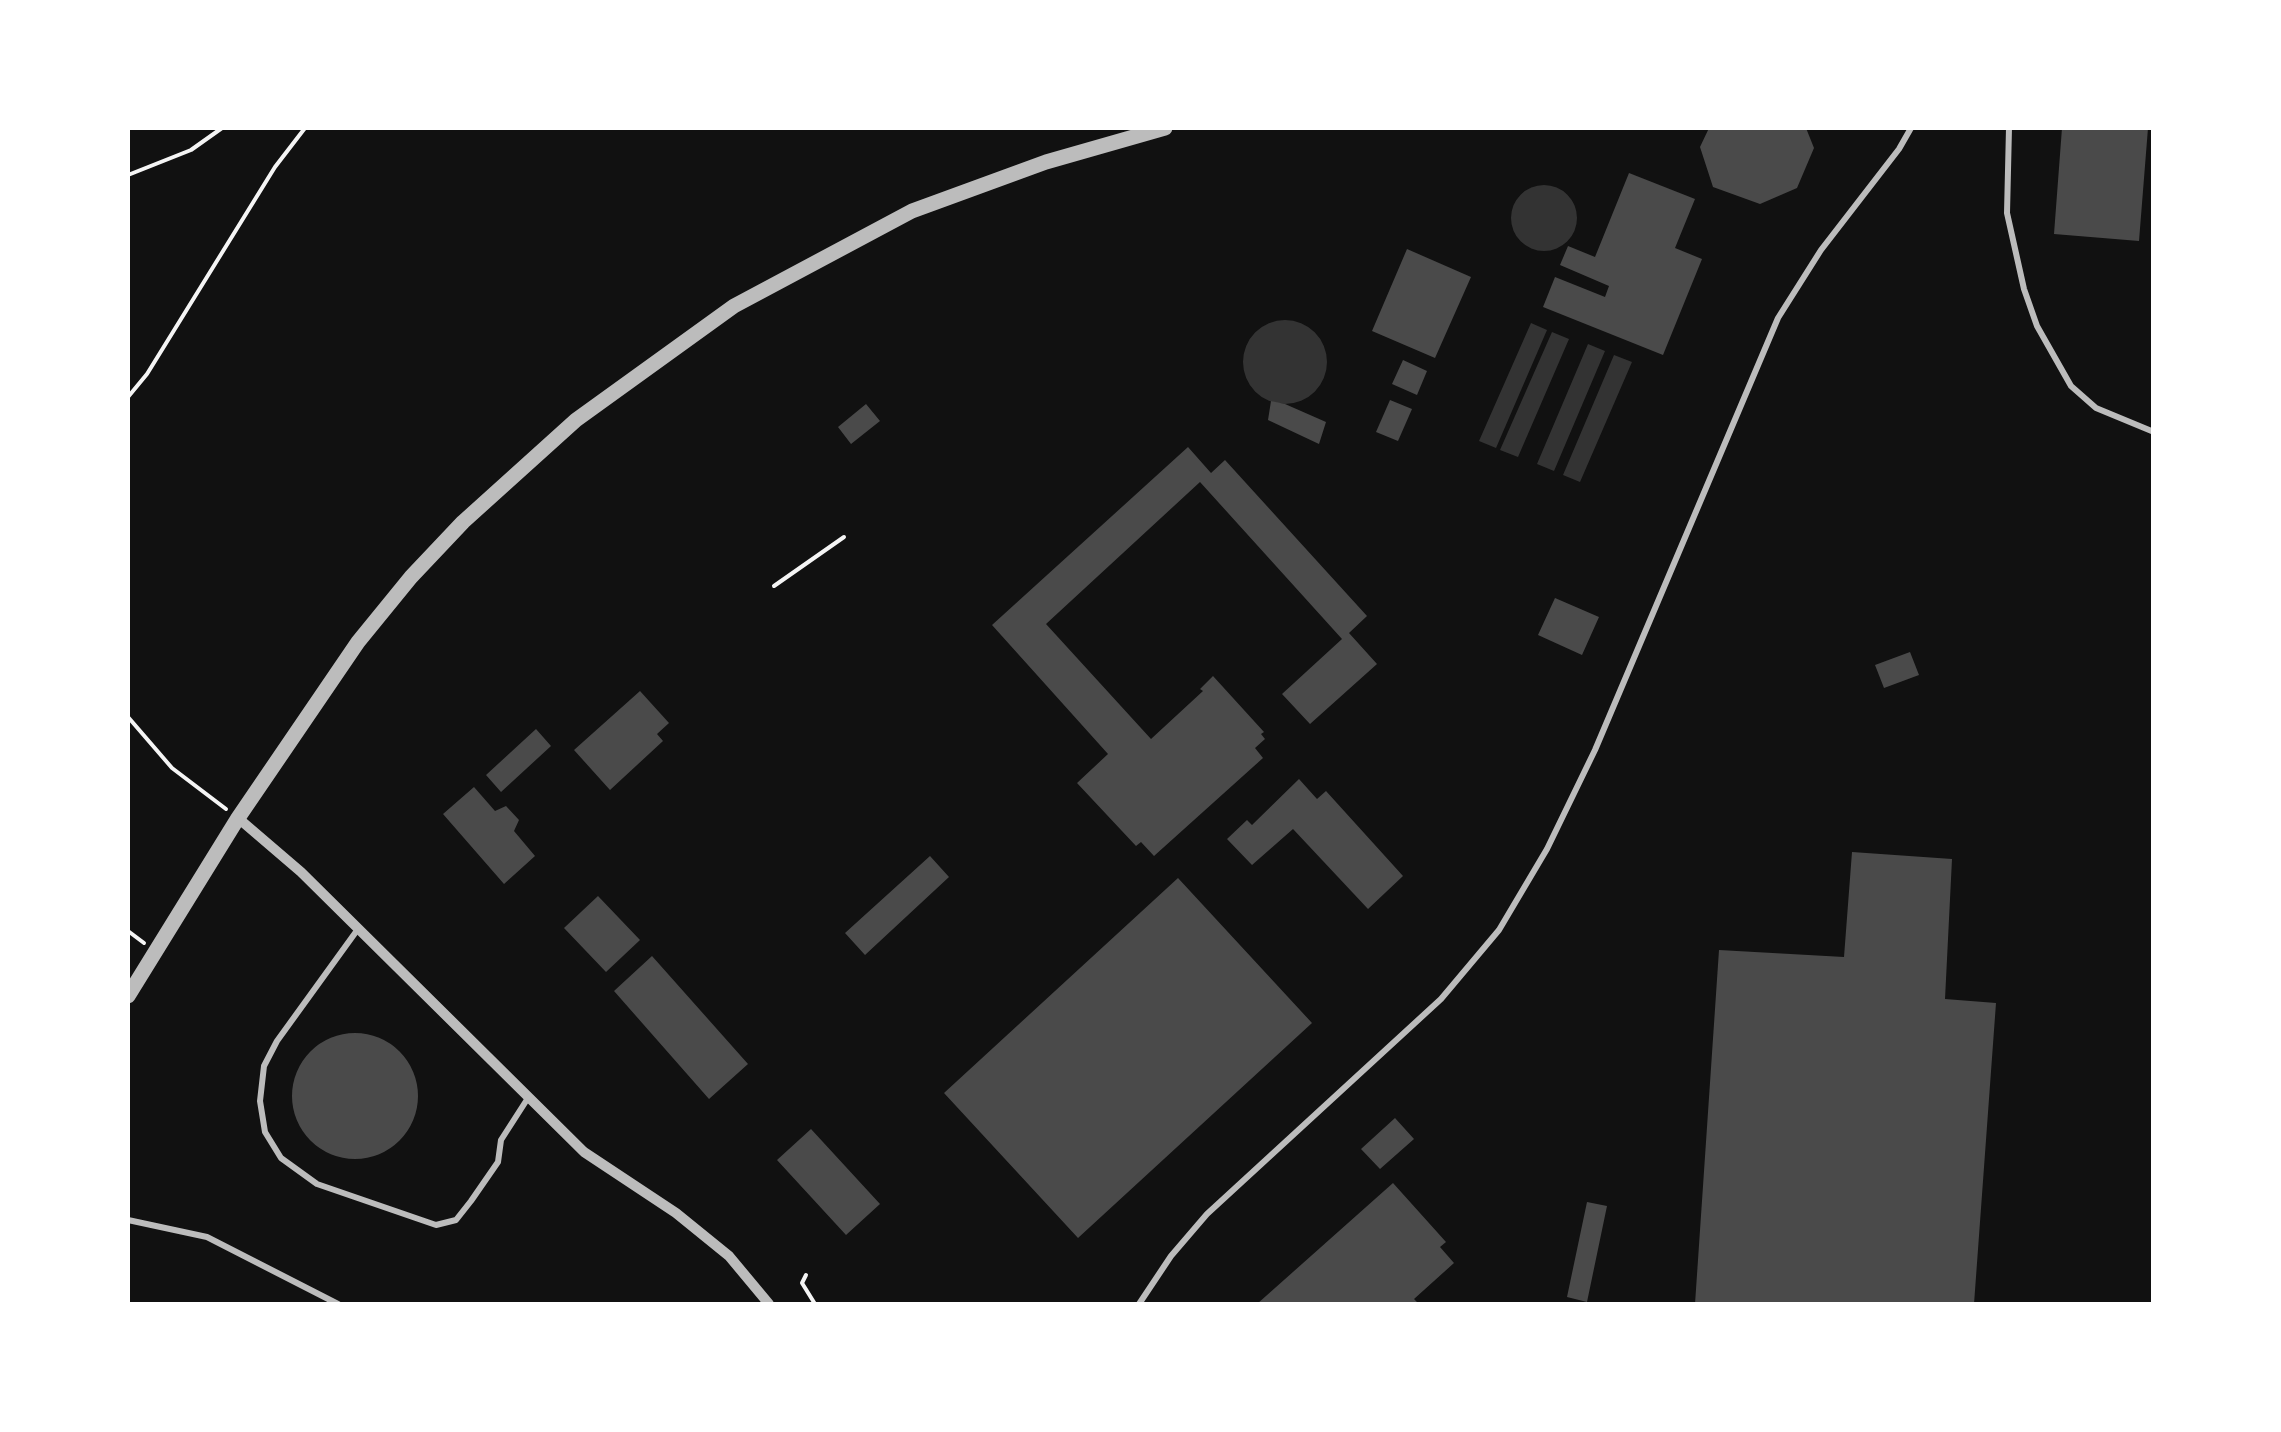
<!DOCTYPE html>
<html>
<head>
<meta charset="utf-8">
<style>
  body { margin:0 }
  #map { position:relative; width:2281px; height:1432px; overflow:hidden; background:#111; font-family:"Sofia Sans Condensed",sans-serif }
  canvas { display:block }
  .frame { position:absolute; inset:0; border:130px solid #fff; pointer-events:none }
</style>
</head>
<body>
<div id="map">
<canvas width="2281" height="1432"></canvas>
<div class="frame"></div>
</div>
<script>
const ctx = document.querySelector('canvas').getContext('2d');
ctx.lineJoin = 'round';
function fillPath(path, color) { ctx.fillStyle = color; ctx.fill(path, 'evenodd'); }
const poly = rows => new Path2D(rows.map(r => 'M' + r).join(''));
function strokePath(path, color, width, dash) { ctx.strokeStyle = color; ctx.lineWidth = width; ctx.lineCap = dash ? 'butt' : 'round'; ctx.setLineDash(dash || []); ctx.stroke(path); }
fillPath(poly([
  '1511 218a33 33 0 1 1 66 0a33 33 0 1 1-66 0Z',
  '1243 362a42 42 0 1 1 84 0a42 42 0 1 1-84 0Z',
  [1531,323,1547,330,1496,448,1479,441],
  [1552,332,1569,339,1518,457,1500,450],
  [1588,344,1605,351,1554,471,1537,464],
  [1614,355,1632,362,1580,482,1563,475]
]), '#333');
fillPath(poly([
  [1709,128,1806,128,1814,148,1797,188,1760,204,1713,187,1700,147],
  [2062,128,2148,128,2139,241,2054,234],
  [1629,173,1695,199,1675,248,1702,259,1663,355,1543,307,1555,277,1605,297,1609,286,1560,265,1568,246,1595,257],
  [1407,249,1471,277,1435,358,1372,331],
  [1403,360,1427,371,1417,395,1392,384],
  [1390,400,1412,409,1398,441,1376,432],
  [1271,401,1285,404,1326,422,1319,444,1268,420],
  [866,404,880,421,851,444,838,427],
  [1188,447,1211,473,1225,460,1367,616,1349,633,1377,664,1310,724,1282,694,1342,639,1200,482,1046,624,1151,739,1203,691,1200,689,1213,676,1264,732,1261,734,1265,739,1255,748,1263,758,1154,856,1141,842,1136,846,1077,783,1108,754,992,625],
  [1555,598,1599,617,1582,655,1538,635],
  [1910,652,1919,675,1884,688,1875,665],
  [640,691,669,723,657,734,663,741,610,790,574,750],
  [536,729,551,746,501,792,486,775],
  [1299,779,1317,799,1326,791,1403,876,1368,909,1293,829,1252,865,1227,839,1247,820,1252,825],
  [474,787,495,811,506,806,519,820,514,831,535,856,504,884,443,814],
  [1852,852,1952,859,1945,999,1996,1003,1974,1304,1695,1304,1719,950,1844,957],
  [930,856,949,877,865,955,845,933],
  [1178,878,1312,1023,1078,1238,944,1093],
  [598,896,640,940,606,972,564,928],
  [652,956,748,1064,709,1099,614,991],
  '292 1096a63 63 0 1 1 126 0a63 63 0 1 1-126 0Z',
  [1395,1118,1414,1139,1380,1169,1361,1149],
  [811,1129,880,1204,846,1235,777,1160],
  [1393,1183,1446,1242,1440,1247,1454,1263,1414,1299,1419,1304,1257,1304],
  [1587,1202,1607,1206,1587,1302,1567,1297]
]), '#4a4a4a');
strokePath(poly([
  [128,175,191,150,222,128],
  [128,397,147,374,275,167,305,128],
  [774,586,844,537],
  [128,717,172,768,226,809],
  [128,931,144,943],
  [806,1275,802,1283,815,1304]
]), '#f5f5f5', 4);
strokePath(poly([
  [2009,128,2007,213,2024,289,2037,326,2071,386,2096,408,2154,432],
  [358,929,277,1041,264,1066,260,1101,265,1132,281,1158,317,1184,436,1225,456,1220,471,1201,498,1162,501,1140,528,1098],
  [128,1220,207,1237,338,1304],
  [1139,1304,1171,1256,1207,1214,1441,999,1499,930,1547,849,1595,750,1778,318,1821,250,1899,149,1911,128]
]), '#bcbcbc', 6);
strokePath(poly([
  [238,818,301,872,584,1152,676,1213,729,1256,769,1304]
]), '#bcbcbc', 10);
strokePath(poly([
  [128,996,238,818,358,642,411,577,463,522,576,420,734,306,912,211,1046,162,1165,128]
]), '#bcbcbc', 15);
</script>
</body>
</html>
